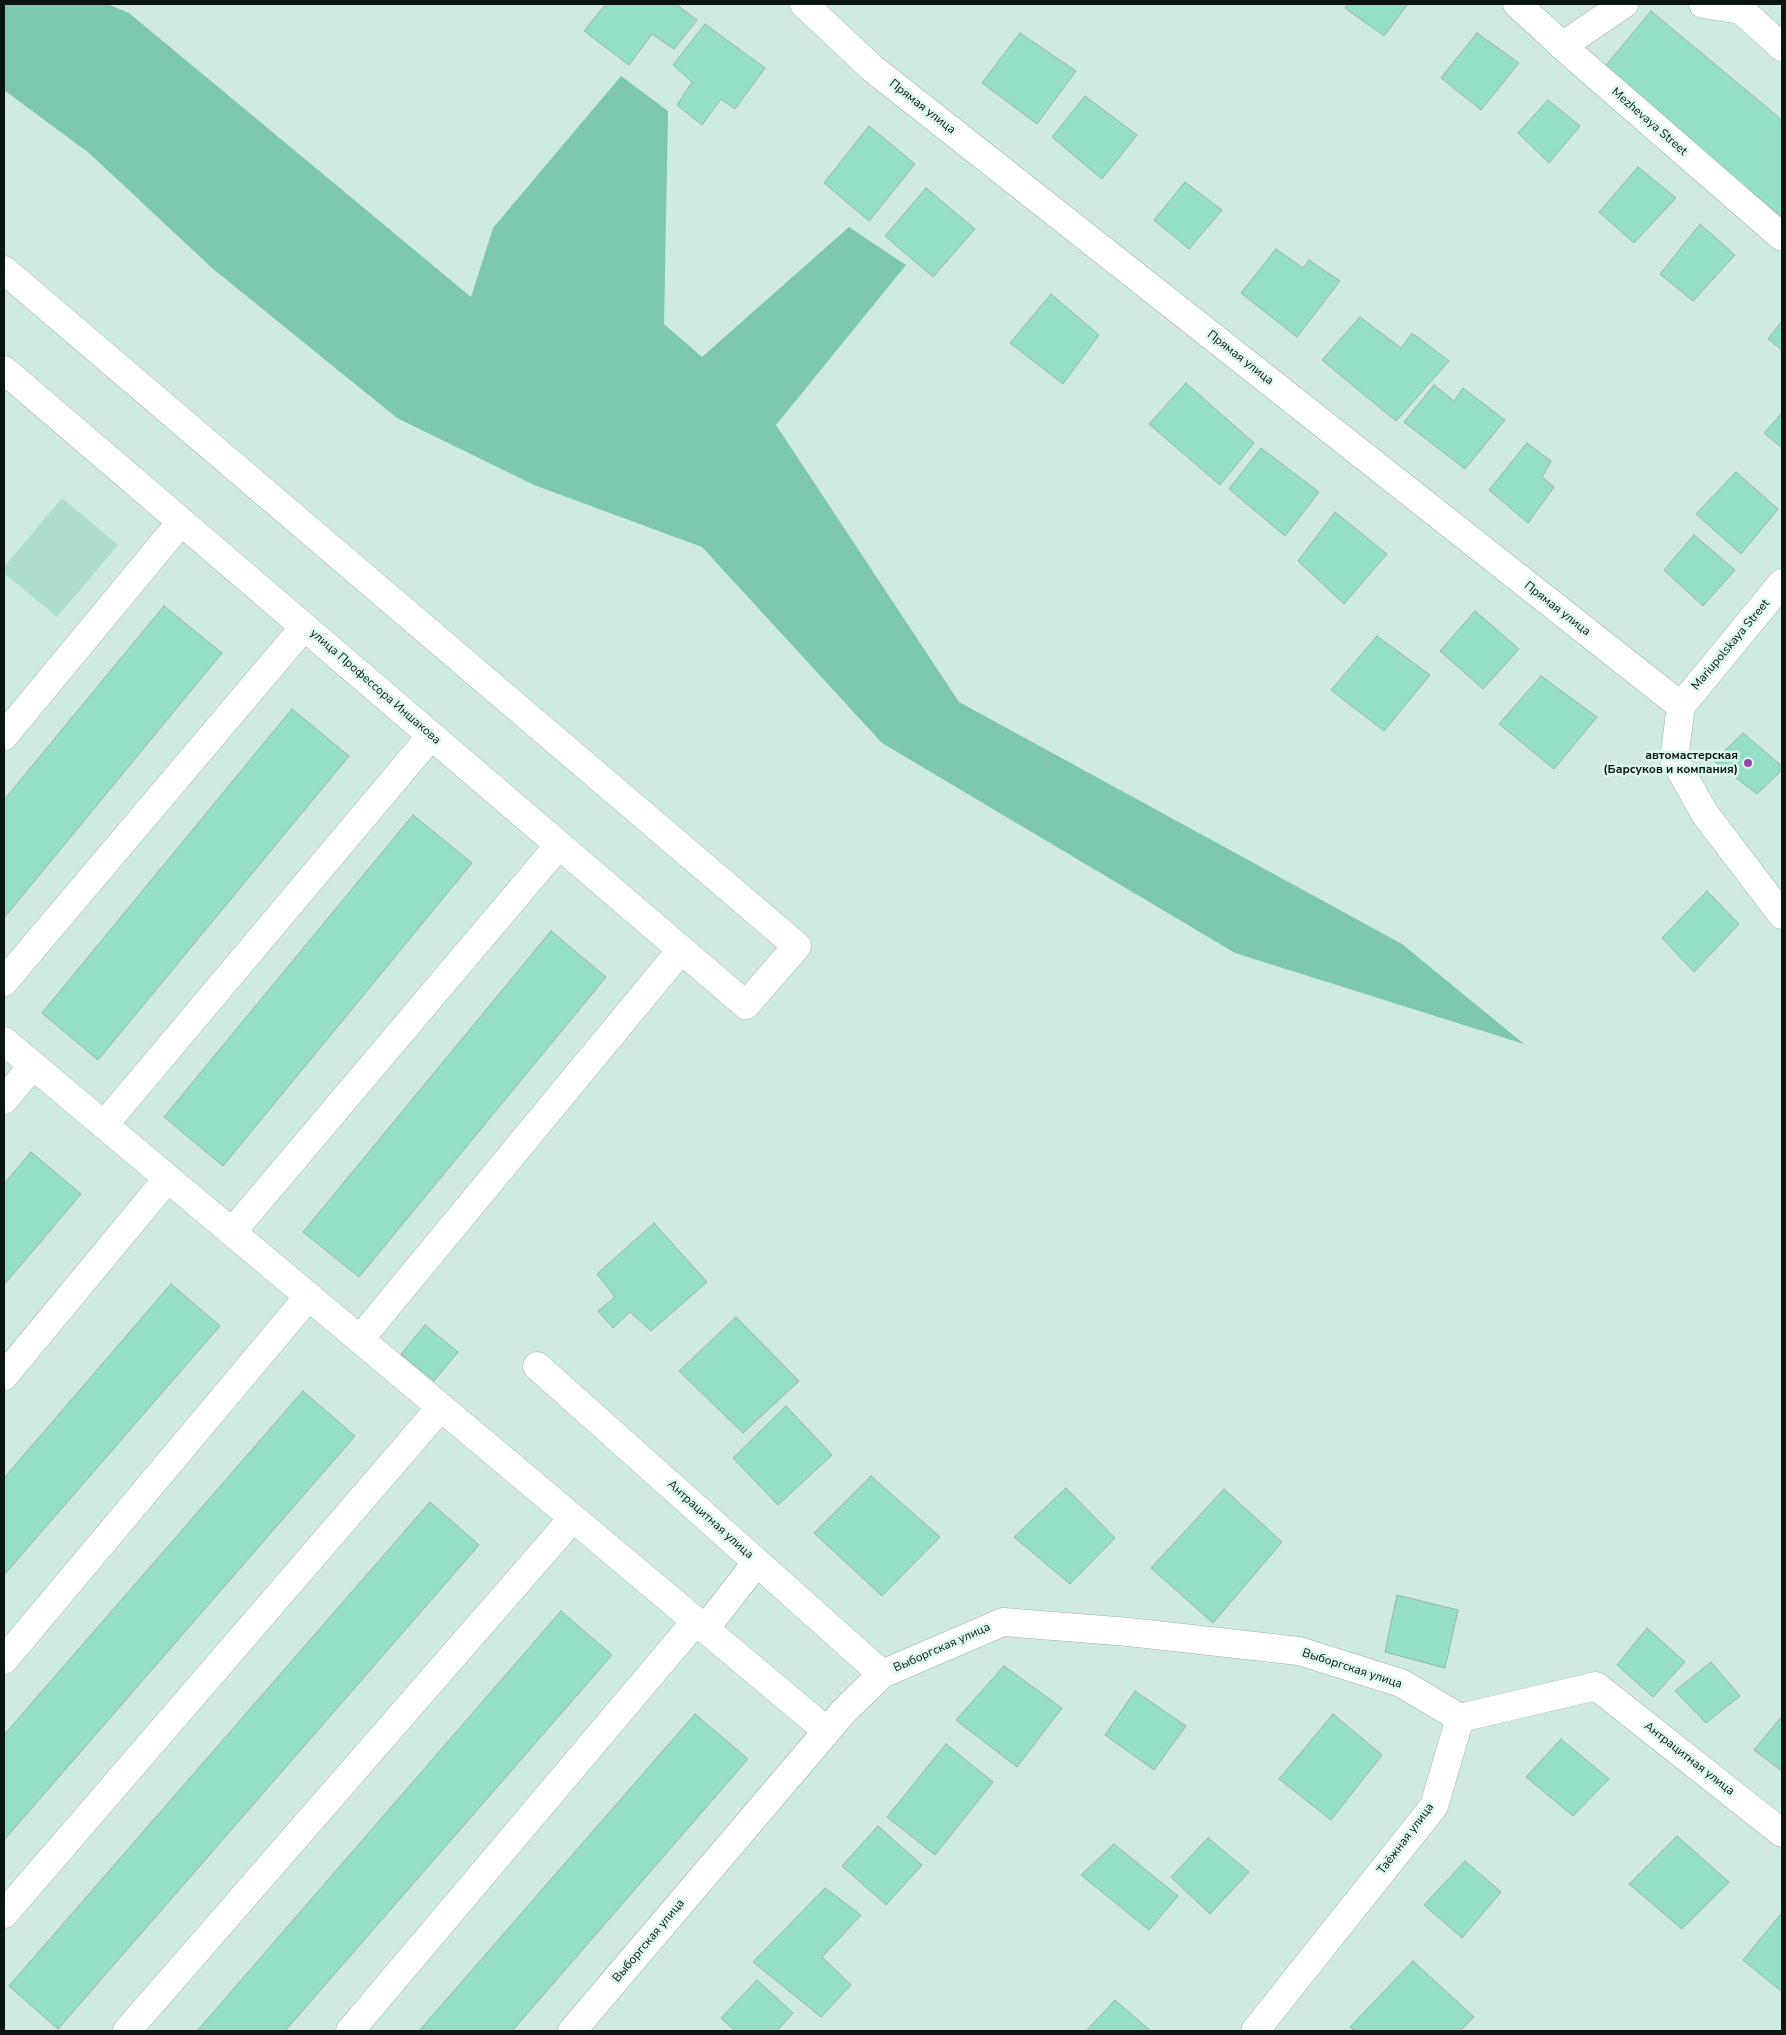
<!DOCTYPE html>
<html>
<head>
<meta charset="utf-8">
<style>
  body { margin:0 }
  #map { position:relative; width:1786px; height:2035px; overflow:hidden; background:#cfeae0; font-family:"Nunito Sans",sans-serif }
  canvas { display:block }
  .frame { position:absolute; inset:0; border:5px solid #0a1410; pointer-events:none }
</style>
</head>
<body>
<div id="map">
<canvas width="1786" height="2035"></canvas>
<div class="frame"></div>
</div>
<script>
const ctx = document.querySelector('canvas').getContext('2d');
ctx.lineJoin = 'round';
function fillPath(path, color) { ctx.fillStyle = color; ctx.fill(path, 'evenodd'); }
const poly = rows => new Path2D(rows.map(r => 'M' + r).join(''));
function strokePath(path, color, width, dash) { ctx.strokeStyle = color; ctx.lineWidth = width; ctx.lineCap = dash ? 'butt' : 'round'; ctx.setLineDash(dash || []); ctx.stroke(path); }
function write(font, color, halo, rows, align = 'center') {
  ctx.font = font + ' "Nunito Sans",sans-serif'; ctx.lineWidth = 5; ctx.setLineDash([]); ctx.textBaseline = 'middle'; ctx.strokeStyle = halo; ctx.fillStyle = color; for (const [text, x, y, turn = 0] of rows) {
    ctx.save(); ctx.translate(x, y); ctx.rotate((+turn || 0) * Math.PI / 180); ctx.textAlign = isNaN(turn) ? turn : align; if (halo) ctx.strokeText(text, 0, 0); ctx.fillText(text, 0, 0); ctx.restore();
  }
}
fillPath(poly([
  [62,498,118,545,57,617,4,573,4,567]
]), '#adddcc');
fillPath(poly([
  [4,4,107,4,129,13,471,297,493,228,621,76,668,111,664,324,702,357,849,227,906,265,776,425,959,702,1402,944,1524,1044,1235,953,882,743,702,547,534,485,397,418,212,268,89,153,4,90]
]), '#7dc7ae');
const building = poly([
  [606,4,676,4,697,20,674,49,652,34,629,65,584,31,606,4],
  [1347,4,1408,4,1384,36,1345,8,1347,4],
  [1651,11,1782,120,1782,217,1603,69,1651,11],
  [705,24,765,68,735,109,721,99,702,125,677,105,692,82,673,65,705,24],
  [1020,33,1076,71,1037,124,982,83,1020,33],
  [1477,33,1519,63,1481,110,1441,78,1477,33],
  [1085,96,1137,135,1102,179,1052,137,1085,96],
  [1548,100,1580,126,1549,163,1518,133,1548,100],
  [869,126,915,164,869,221,824,183,869,126],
  [1638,167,1676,198,1634,243,1599,212,1638,167],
  [1185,182,1222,210,1189,249,1154,220,1185,182],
  [926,188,975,229,933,277,885,236,926,188],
  [1700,224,1735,255,1693,301,1660,274,1700,224],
  [1276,249,1303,268,1309,260,1340,281,1297,337,1241,293,1276,249],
  [1051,294,1099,335,1063,384,1010,343,1051,294],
  [1360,317,1401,348,1412,333,1449,361,1396,421,1322,360,1360,317],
  [1782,321,1782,350,1768,339,1782,321],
  [1186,383,1254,443,1220,485,1149,424,1186,383],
  [1434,385,1454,401,1463,388,1505,420,1465,469,1404,422,1434,385],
  [1782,413,1782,448,1764,433,1782,413],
  [1527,443,1551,461,1542,477,1554,487,1528,523,1489,490,1527,443],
  [1261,448,1319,492,1285,536,1229,489,1261,448],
  [1736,472,1778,509,1741,554,1696,514,1736,472],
  [1335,512,1387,554,1344,604,1298,561,1335,512],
  [1694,535,1735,570,1703,606,1664,570,1694,535],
  [164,606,222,653,4,918,4,800,164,606],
  [1475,611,1519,649,1483,689,1440,651,1475,611],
  [1377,636,1430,675,1384,731,1331,690,1377,636],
  [1541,676,1597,717,1554,769,1499,724,1541,676],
  [292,709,349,756,98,1060,42,1013,292,709],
  [1743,733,1782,766,1782,770,1757,794,1714,761,1743,733],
  [413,815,472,863,223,1166,164,1117,413,815],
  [1707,891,1739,924,1694,972,1662,938,1707,891],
  [551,931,606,977,359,1277,303,1232,551,931],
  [31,1152,81,1194,4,1285,4,1184,31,1152],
  [654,1223,707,1282,651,1331,630,1312,613,1328,598,1311,615,1297,597,1274,654,1223],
  [171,1284,220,1326,4,1575,4,1478,171,1284],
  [736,1317,799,1381,743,1433,679,1371,736,1317],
  [425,1325,458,1352,434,1381,401,1354,425,1325],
  [303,1391,355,1436,4,1840,4,1735,303,1391],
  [786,1406,832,1455,778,1505,733,1458,786,1406],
  [871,1476,940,1537,882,1596,814,1533,871,1476],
  [1066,1488,1115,1538,1070,1584,1014,1537,1066,1488],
  [1224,1489,1282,1542,1213,1623,1151,1568,1224,1489],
  [430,1502,479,1545,58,2029,9,1986,430,1502],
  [1397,1595,1458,1610,1445,1668,1385,1652,1397,1595],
  [561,1611,612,1655,285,2031,197,2031,561,1611],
  [1647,1628,1685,1662,1653,1697,1617,1665,1647,1628],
  [1711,1662,1740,1696,1706,1723,1675,1691,1711,1662],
  [1004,1666,1062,1708,1017,1767,956,1720,1004,1666],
  [1135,1691,1186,1726,1154,1770,1105,1735,1135,1691],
  [695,1714,748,1759,512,2031,419,2031,695,1714],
  [1333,1714,1382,1755,1331,1820,1279,1779,1333,1714],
  [1782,1716,1782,1771,1754,1750,1782,1716],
  [1561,1739,1609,1779,1573,1816,1526,1777,1561,1739],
  [946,1744,993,1782,935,1855,887,1817,946,1744],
  [878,1826,922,1865,886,1905,842,1866,878,1826],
  [1677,1836,1729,1882,1682,1929,1629,1884,1677,1836],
  [1208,1838,1249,1872,1210,1914,1171,1877,1208,1838],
  [1114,1844,1178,1896,1149,1930,1081,1875,1114,1844],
  [1465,1861,1501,1892,1462,1938,1424,1905,1465,1861],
  [825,1888,861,1915,822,1957,851,1985,821,2017,753,1962,825,1888],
  [1780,1915,1782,1917,1782,1992,1743,1960,1780,1915],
  [1413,1961,1474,2017,1460,2031,1355,2031,1350,2027,1413,1961],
  [757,1980,793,2013,777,2031,735,2031,721,2018,757,1980],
  [1115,2000,1151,2031,1086,2031,1115,2000]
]);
fillPath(building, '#95dfc6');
strokePath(building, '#99b3a9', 1);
const minor = poly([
  [804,4,872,68,1681,706],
  [1517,4,1576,58,1782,237],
  [1703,4,1741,10],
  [1741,4,1741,10,1782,47],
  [1562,46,1624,4],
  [4,270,797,946,746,1005,4,370],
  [1681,706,1674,759,1705,814,1782,915],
  [1681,706,1782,583],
  [4,736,181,522],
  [4,982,304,627],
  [4,1041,827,1731],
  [4,1100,33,1065],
  [104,1125,431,736],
  [232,1232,559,845],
  [360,1339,681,950],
  [537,1366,882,1674],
  [4,1376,168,1178],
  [705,1629,757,1562],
  [4,1660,309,1296],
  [4,1914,441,1407],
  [127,2031,573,1518],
  [350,2031,696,1621],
  [572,2031,844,1711,882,1674,1003,1622,1129,1632,1299,1651,1401,1683,1460,1718],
  [1255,2031,1434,1806,1460,1718,1596,1686,1782,1833]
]);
strokePath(minor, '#99b3a9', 29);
strokePath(minor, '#fff', 28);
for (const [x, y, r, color] of [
  [1748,763,5,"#9d43ae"]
]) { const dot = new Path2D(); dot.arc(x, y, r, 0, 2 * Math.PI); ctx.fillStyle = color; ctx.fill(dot); strokePath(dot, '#dcf8ed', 2); }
write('12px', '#0a1410', '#dcf8ed', [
  ["Прямая улица",922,107,38],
  ["Mezhevaya Street",1649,122,41],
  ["Прямая улица",1240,358,38],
  ["Прямая улица",1557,609,38],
  ["Mariupolskaya Street",1731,645,-50],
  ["улица Профессора Иншакова",375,687,41],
  ["Антрацитная улица",710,1520,42],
  ["Выборгская улица",942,1648,-24],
  ["Выборгская улица",1352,1669,18],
  ["Антрацитная улица",1689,1759,38],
  ["Таёжная улица",1406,1839,-53],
  ["Выборгская улица",649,1941,-50]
]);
write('bold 12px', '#0a1410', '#dcf8ed', [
  ["автомастерская",1738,756],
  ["(Барсуков и компания)",1738,770]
], 'right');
</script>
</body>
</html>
